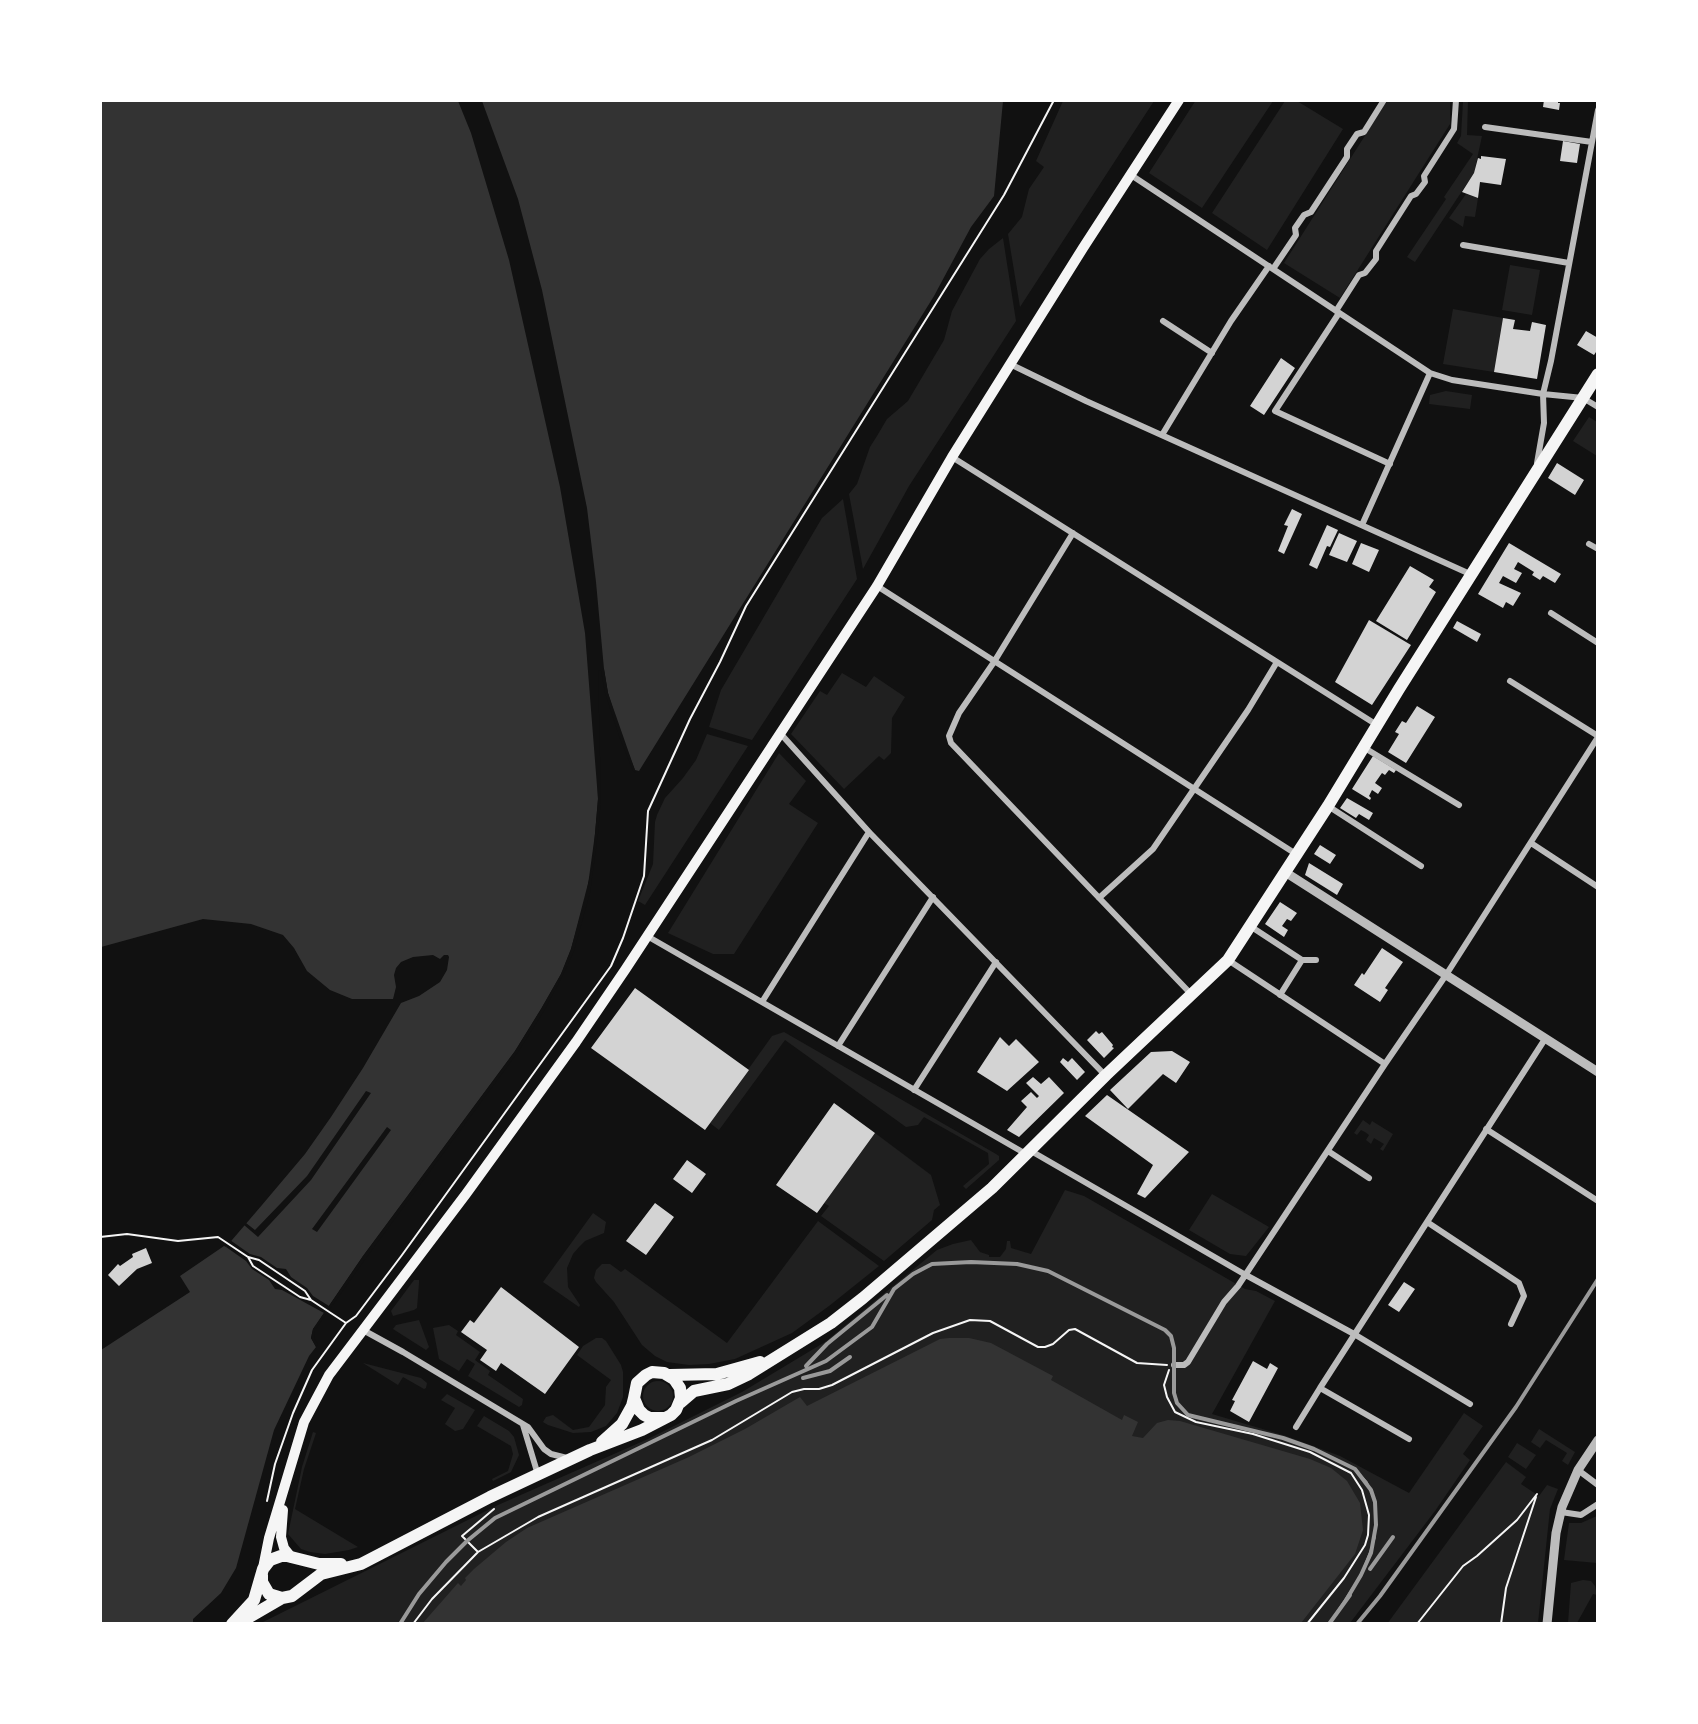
<!DOCTYPE html>
<html>
<head>
<meta charset="utf-8">
<style>
  body { margin:0 }
  #map { position:relative; width:1698px; height:1724px; overflow:hidden; background:#111; font-family:"Sofia Sans Condensed",sans-serif }
  canvas { display:block }
  .frame { position:absolute; inset:0; border:102px solid #fff; pointer-events:none }
</style>
</head>
<body>
<div id="map">
<canvas width="1698" height="1724"></canvas>
<div class="frame"></div>
</div>
<script>
const ctx = document.querySelector('canvas').getContext('2d');
ctx.lineJoin = 'round';
function fillPath(path, color) { ctx.fillStyle = color; ctx.fill(path, 'evenodd'); }
const poly = rows => new Path2D(rows.map(r => 'M' + r).join(''));
function strokePath(path, color, width, dash) { ctx.strokeStyle = color; ctx.lineWidth = width; ctx.lineCap = dash ? 'butt' : 'round'; ctx.setLineDash(dash || []); ctx.stroke(path); }
fillPath(poly([
  [1196,100,1273,101,1202,208,1149,173],
  [1063,101,1154,101,1020,307,1008,234,1022,217,1029,189,1044,167,1036,161],
  [1285,101,1297,101,1343,129,1267,250,1212,213],
  [1387,101,1450,101,1450,124,1340,298,1284,263],
  [1463,101,1468,101,1467,135,1482,136,1474,173,1415,262,1407,257,1446,199,1444,197,1473,154,1457,143,1461,136],
  [1466,194,1478,198,1475,217,1465,216,1463,227,1449,218],
  [1003,238,1016,321,909,486,863,569,849,494,857,484,870,447,877,436,887,419,908,401,944,340,952,311,980,259,989,249],
  [1510,265,1540,270,1532,315,1502,310],
  [1453,309,1503,318,1494,372,1443,364],
  [1446,391,1472,395,1470,409,1429,404,1430,395],
  [1589,417,1597,422,1597,456,1573,441],
  [843,499,857,579,752,740,709,727,721,690,772,603,822,518],
  [842,673,866,687,874,676,905,697,892,718,891,753,884,760,879,756,844,789,791,734,820,691,827,695],
  [707,734,748,746,645,905,638,901,653,864,655,822,657,815,665,798,683,778,696,760],
  [779,753,806,781,789,804,818,823,734,954,713,954,668,933],
  [784,1032,996,1154,999,1156,999,1160,966,1189,963,1186,989,1164,988,1153,924,1117,918,1125,906,1127,785,1040,719,1130,710,1123,772,1036],
  [1363,1120,1370,1125,1372,1121,1393,1134,1383,1151,1380,1149,1384,1144,1374,1138,1371,1144,1366,1140,1369,1135,1365,1132,1361,1130,1357,1135,1354,1133],
  [875,1133,931,1175,940,1205,934,1210,932,1220,884,1261,821,1216,829,1206,824,1203],
  [1065,1190,1084,1196,1245,1289,1256,1291,1275,1301,1212,1414,1286,1436,1340,1456,1409,1493,1464,1413,1483,1426,1463,1454,1470,1460,1435,1511,1350,1623,259,1624,498,1505,648,1439,742,1392,825,1342,937,1250,953,1244,971,1240,980,1252,989,1255,989,1257,1000,1257,1006,1249,1007,1241,1010,1241,1011,1248,1031,1254],
  [1212,1194,1269,1227,1246,1256,1230,1254,1189,1230],
  [593,1213,606,1222,604,1233,585,1241,579,1247,573,1254,567,1268,568,1287,580,1305,579,1307,543,1282],
  [818,1221,879,1266,829,1306,792,1333,735,1359,709,1364,689,1365,667,1362,655,1356,642,1345,614,1302,596,1282,594,1278,596,1270,602,1264,610,1264,621,1272,625,1269,727,1343],
  [414,1280,419,1280,419,1283,417,1308,414,1310,393,1316,391,1311],
  [419,1320,429,1347,426,1350,393,1329,396,1325],
  [449,1325,458,1331,456,1335,480,1352,475,1360,490,1371,488,1375,523,1399,522,1405,519,1407,468,1376,475,1364,467,1359,459,1371,439,1359,433,1328],
  [596,1338,602,1338,606,1341,621,1365,623,1372,623,1397,617,1413,606,1426,591,1432,573,1433,548,1425,543,1422,546,1417,553,1415,573,1430,589,1427,605,1405,606,1387,611,1380,577,1355,583,1346],
  [363,1363,421,1378,427,1383,426,1388,424,1389,403,1377,398,1385],
  '643 1396a15 15 0 1 1 30 0a15 15 0 1 1-30 0Z',
  [447,1394,475,1410,463,1429,455,1431,445,1424,455,1408,441,1400],
  [484,1416,509,1431,514,1437,519,1455,511,1472,493,1481,492,1479,508,1471,513,1454,511,1446,477,1426],
  [1539,1429,1575,1452,1568,1465,1562,1461,1567,1453,1546,1440,1540,1448,1531,1442],
  [313,1432,316,1433,304,1469,295,1509,358,1547,349,1550,325,1554,310,1552,301,1549,288,1534,302,1467],
  [1517,1443,1536,1455,1526,1469,1508,1457],
  [1506,1462,1526,1477,1521,1484,1539,1496,1547,1485,1558,1489,1550,1509,1538,1623,1387,1624],
  [1597,1516,1597,1563,1564,1560,1569,1523,1581,1523],
  [1583,1580,1591,1581,1595,1586,1597,1595,1593,1594,1577,1623,1568,1623,1571,1583]
]), '#202020');
fillPath(poly([
  [101,101,1003,101,994,196,971,227,934,296,639,771,635,770,621,735,608,693,604,669,596,666,598,799,595,834,587,892,571,949,561,974,541,1009,515,1051,363,1256,313,1329,311,1338,316,1347,309,1356,274,1430,236,1568,221,1593,193,1619,193,1623,101,1623,101,1350,190,1292,180,1276,224,1246,226,1247,262,1205,305,1154,331,1117,363,1068,401,1003,419,996,440,982,447,970,449,957,448,955,444,955,440,959,433,955,413,957,401,962,396,968,394,975,396,987,393,999,352,999,330,990,307,971,294,948,283,935,251,924,203,919,101,947],
  [949,1338,969,1338,991,1343,1053,1376,1051,1380,1122,1420,1124,1415,1138,1422,1132,1436,1143,1438,1157,1423,1168,1420,1180,1421,1310,1459,1331,1468,1347,1481,1360,1503,1363,1530,1355,1554,1301,1623,422,1624,458,1583,461,1586,466,1580,465,1578,474,1569,506,1542,527,1528,689,1457,745,1429,800,1397,807,1406,940,1339]
]), '#333');
fillPath(poly([
  [458,101,482,101,518,199,542,290,587,508,596,582,604,669,608,693,636,773,633,771,619,736,605,693,601,671,598,670,601,799,598,834,590,893,574,951,563,975,544,1011,518,1052,366,1258,315,1330,314,1338,318,1344,316,1347,311,1338,313,1329,324,1313,282,1290,275,1289,269,1280,252,1269,246,1261,226,1247,230,1240,250,1254,261,1257,277,1268,286,1269,291,1277,307,1288,313,1296,329,1306,363,1256,515,1051,541,1009,561,974,571,949,592,868,598,799,585,633,560,487,509,260,471,133],
  [366,1091,371,1093,311,1180,258,1237,244,1225,246,1223,255,1230,307,1176],
  [387,1127,391,1130,317,1232,312,1229]
]), '#111');
fillPath(poly([
  [1544,100,1558,100,1558,103,1560,103,1559,110,1543,107],
  [1563,141,1580,144,1577,163,1560,161],
  [1481,156,1506,159,1501,185,1480,182,1478,198,1462,192,1474,173,1478,158,1481,159],
  [1503,318,1515,320,1513,329,1530,331,1532,322,1546,325,1537,379,1494,372],
  [1586,331,1598,338,1598,349,1594,355,1577,345],
  [1281,358,1295,368,1264,415,1250,406],
  [1557,463,1584,480,1575,495,1548,478],
  [1292,509,1302,514,1284,554,1278,551,1288,526,1284,525],
  [1327,525,1338,530,1330,547,1327,546,1317,569,1309,565],
  [1339,533,1357,541,1347,562,1329,555],
  [1361,543,1379,550,1369,572,1352,564],
  [1509,543,1561,574,1555,583,1543,576,1540,580,1532,575,1534,572,1518,562,1514,569,1522,573,1516,583,1503,576,1499,583,1521,593,1513,606,1506,602,1503,608,1478,594],
  [1410,566,1434,580,1429,587,1436,592,1407,640,1376,621],
  [1369,620,1411,645,1372,705,1335,682],
  [1457,621,1481,634,1477,642,1453,628],
  [1417,706,1435,717,1406,763,1388,752,1399,734,1395,732,1402,721,1406,723],
  [1373,756,1396,770,1394,773,1389,770,1385,775,1382,773,1375,783,1382,788,1378,794,1372,790,1369,796,1371,798,1370,800,1352,789],
  [1347,798,1373,813,1369,820,1359,814,1356,818,1340,808],
  [1320,845,1336,855,1330,864,1314,854],
  [1309,863,1343,884,1337,895,1305,875],
  [1280,902,1297,913,1291,921,1287,919,1282,926,1288,930,1284,937,1265,924],
  [1382,948,1403,962,1385,988,1388,990,1380,1002,1354,985,1362,973,1364,975],
  [635,988,749,1070,705,1130,591,1048],
  [1096,1031,1099,1034,1102,1032,1113,1045,1112,1047,1114,1048,1104,1058,1087,1040],
  [1000,1037,1009,1046,1016,1039,1039,1062,1007,1091,977,1072],
  [1172,1051,1190,1062,1176,1083,1163,1074,1128,1109,1110,1090,1151,1052],
  [1063,1058,1068,1062,1072,1058,1085,1072,1077,1080,1060,1062],
  [1033,1077,1041,1084,1049,1077,1064,1093,1019,1137,1007,1130,1027,1107,1021,1101,1031,1092,1037,1098,1039,1096,1026,1083],
  [1107,1095,1189,1152,1145,1198,1137,1194,1153,1165,1085,1116],
  [834,1103,875,1133,817,1213,776,1185],
  [687,1160,706,1174,692,1193,673,1179],
  [655,1203,674,1217,646,1255,626,1241],
  [146,1248,152,1263,137,1269,119,1286,108,1275,118,1264,120,1266,133,1257,132,1254],
  [1404,1282,1415,1289,1399,1312,1388,1305],
  [501,1287,579,1347,545,1394,501,1363,496,1371,480,1360,487,1350,461,1332,470,1320,474,1323],
  [1253,1361,1267,1369,1270,1363,1278,1368,1249,1422,1230,1411,1235,1401,1232,1400]
]), '#d3d3d3');
strokePath(poly([
  [100,1237,127,1234,178,1241,218,1237,248,1257,259,1260,305,1291,311,1300,346,1323],
  [248,1257,253,1266,300,1297,311,1300],
  [1169,1370,1164,1385,1167,1397,1175,1412,1196,1422,1253,1434,1310,1452,1351,1473,1362,1490,1369,1515,1368,1535,1365,1545,1344,1578,1307,1624],
  [267,1501,275,1464,293,1413,312,1370,346,1323,356,1316,402,1255,611,966,623,938,644,876,648,811,690,719,720,662,746,606,1004,195,1054,100],
  [494,1509,462,1536,478,1552,538,1517,712,1440,792,1392,804,1389,819,1389,832,1385,933,1333,970,1320,990,1321,1038,1347,1045,1347,1053,1344,1069,1330,1075,1329,1137,1363,1167,1365],
  [413,1624,432,1599,478,1552],
  [1417,1624,1463,1566,1477,1556,1517,1520,1537,1494],
  [1501,1624,1506,1588,1536,1497]
]), '#f5f5f5', 2);
strokePath(poly([
  [1485,127,1592,142],
  [1131,175,1430,373,1452,380,1543,394,1583,398,1598,407],
  [1463,245,1569,263],
  [1273,269,1296,235,1295,228,1304,215,1311,212,1347,157,1347,149,1357,134,1364,132,1384,100],
  [1336,311,1359,275,1365,273,1376,259,1376,251,1411,196,1416,194,1425,182,1424,176,1454,129,1456,100],
  [1339,313,1275,411,1390,464],
  [1163,321,1212,353],
  [1012,365,1086,401,1470,574],
  [1162,435,1231,321,1269,266],
  [952,457,1377,725],
  [1537,463,1544,423,1543,394,1551,361,1598,110],
  [1362,525,1430,373],
  [1073,533,994,662,959,713,949,736,951,743,1191,994],
  [1589,544,1598,549],
  [877,586,1296,854],
  [1551,613,1598,643],
  [1510,681,1598,736],
  [780,733,869,832,1105,1075],
  [1363,747,1459,805],
  [1328,806,1421,866],
  [1531,843,1598,887],
  [1099,898,1153,849,1248,710,1277,662],
  [1250,926,1302,960,1280,995],
  [647,936,1026,1154],
  [1228,960,1385,1064],
  [1302,960,1316,960],
  [762,1002,869,832],
  [838,1046,933,897],
  [914,1090,996,962],
  [1486,1129,1598,1201],
  [1031,1151,1244,1274,1354,1334,1470,1404],
  [1328,1151,1369,1178],
  [1427,1222,1519,1283,1524,1296,1511,1324],
  [363,1330,403,1352,528,1427,544,1449,551,1454,567,1458],
  [1174,1365,1184,1365,1188,1362,1224,1302,1238,1286,1385,1064,1446,975,1598,737],
  [523,1425,538,1475],
  [1296,1427,1320,1388],
  [1409,1439,1320,1388,1545,1039],
  [1578,1470,1598,1485],
  [1561,1512,1581,1515,1598,1504]
]), '#bcbcbc', 6);
strokePath(poly([
  [1285,872,1598,1072],
  [1547,1624,1556,1533,1562,1507,1578,1470,1598,1440]
]), '#bcbcbc', 9);
strokePath(poly([
  [283,1510,281,1537,284,1548,292,1558],
  [263,1568,269,1538,304,1422,329,1375,466,1194,576,1042,625,970,877,586,952,457,1083,248,1179,100]
]), '#f5f5f5', 10);
strokePath(poly([
  [670,1375,717,1374,760,1362],
  [680,1403,694,1391,728,1384,749,1374,831,1323,863,1298,992,1188,1106,1075,1228,960,1328,806,1399,689,1598,374],
  [602,1442,622,1424,632,1406,634,1398],
  [262,1575,262,1582,269,1594,282,1598,292,1596,321,1574,361,1564,490,1497,590,1450,642,1430,671,1415,676,1410,681,1398,680,1388,674,1379,664,1373,652,1372,646,1375,637,1383,634,1398,639,1410,644,1415,650,1418,664,1418],
  [239,1623,282,1598],
  [232,1624,254,1600,263,1569,270,1560,281,1556,287,1556,319,1564,341,1564]
]), '#f5f5f5', 12);
strokePath(poly([
  [400,1624,419,1594,446,1562,467,1541,495,1518,736,1401,826,1361,872,1327,894,1289,913,1274,932,1264,971,1262,1017,1264,1048,1271,1165,1330,1171,1336,1174,1348,1174,1393,1177,1403,1188,1415,1283,1438,1314,1449,1355,1469,1367,1482,1375,1502,1375,1538,1361,1575,1329,1624]
]), '#9a9a9a', 1.5);
strokePath(poly([
  [806,1366,827,1344,887,1295],
  [803,1378,830,1371,850,1357],
  [1370,1569,1393,1537],
  [400,1624,419,1594,446,1562,467,1541,495,1518,736,1401,826,1361,872,1327,894,1289,913,1274,932,1264,971,1262,1017,1264,1048,1271,1165,1330,1171,1336,1174,1348,1174,1393,1177,1403,1188,1415,1283,1438,1314,1449,1355,1469,1371,1490,1375,1502,1376,1525,1371,1553,1361,1575,1345,1602],
  [1329,1624,1350,1595],
  [1357,1624,1380,1596,1516,1407,1598,1279]
]), '#9a9a9a', 4);
</script>
</body>
</html>
